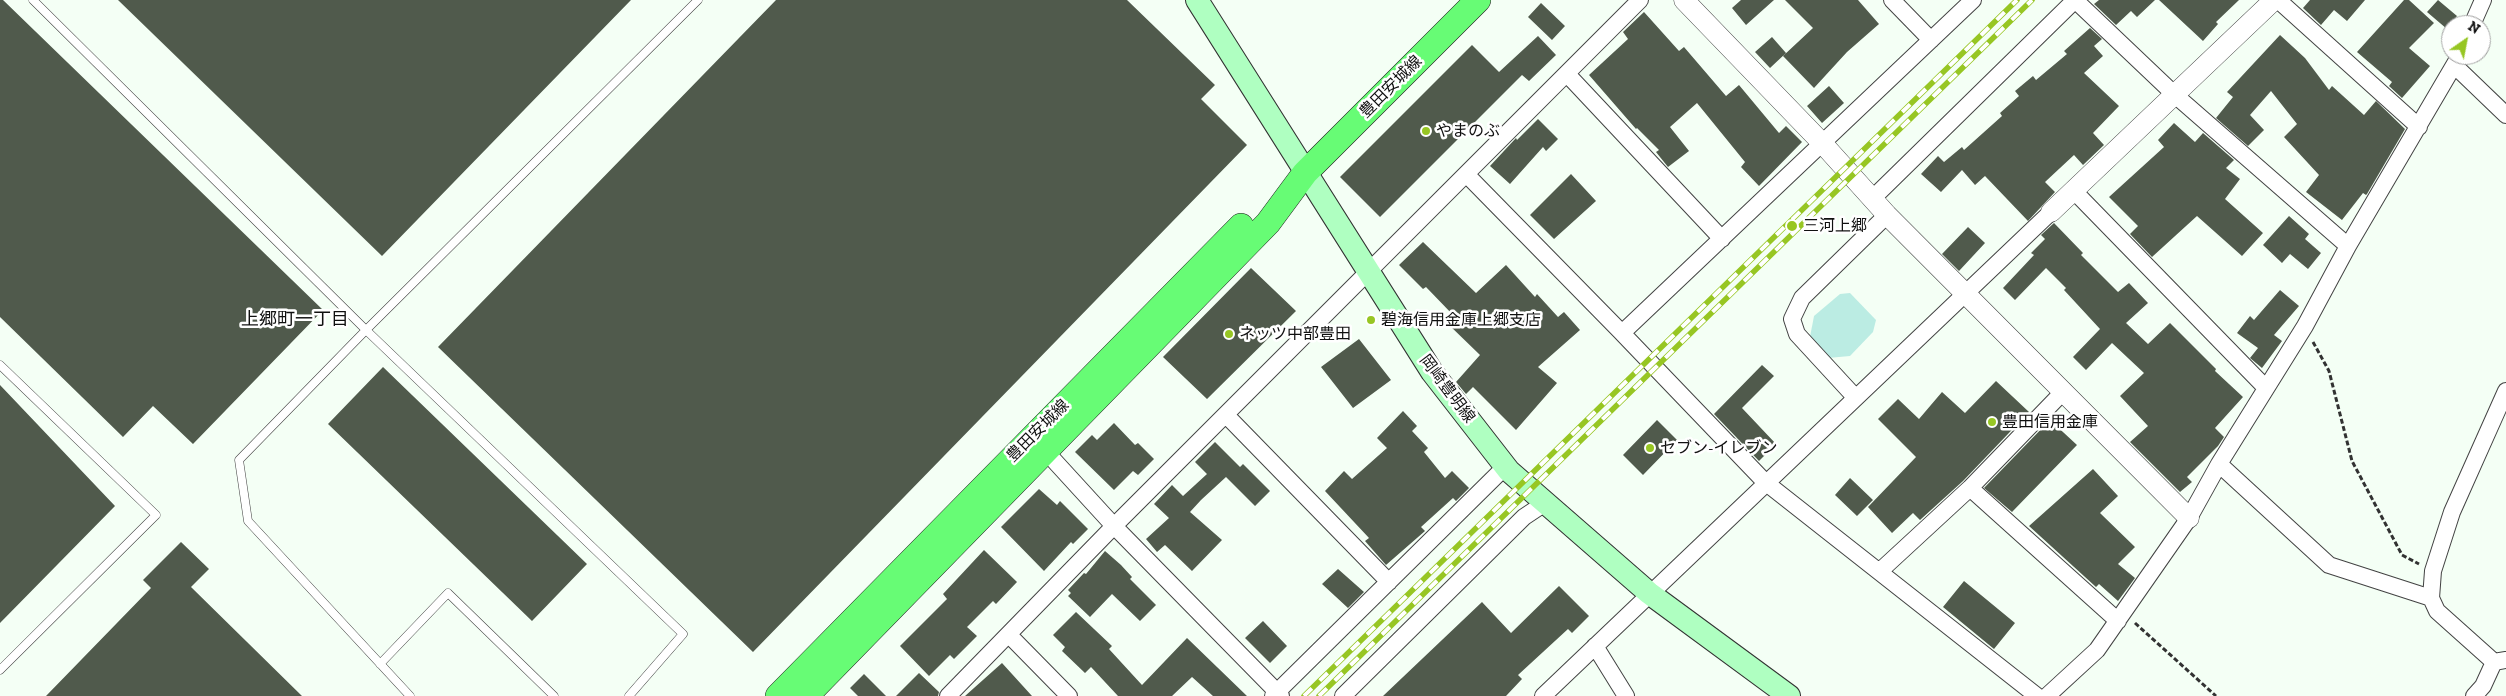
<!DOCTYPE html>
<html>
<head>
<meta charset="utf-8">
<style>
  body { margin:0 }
  #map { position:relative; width:2506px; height:696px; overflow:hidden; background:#f4fff5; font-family:"Zilla Slab",serif }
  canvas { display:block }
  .north { position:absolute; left:2441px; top:15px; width:50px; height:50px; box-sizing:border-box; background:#fff; border:1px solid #9f9f9f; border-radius:50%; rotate:33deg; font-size:14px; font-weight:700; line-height:20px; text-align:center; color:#101010 }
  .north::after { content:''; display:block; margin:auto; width:18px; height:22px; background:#97c623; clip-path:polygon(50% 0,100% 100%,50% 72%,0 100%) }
</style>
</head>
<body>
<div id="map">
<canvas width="2506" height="696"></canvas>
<div class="north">N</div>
</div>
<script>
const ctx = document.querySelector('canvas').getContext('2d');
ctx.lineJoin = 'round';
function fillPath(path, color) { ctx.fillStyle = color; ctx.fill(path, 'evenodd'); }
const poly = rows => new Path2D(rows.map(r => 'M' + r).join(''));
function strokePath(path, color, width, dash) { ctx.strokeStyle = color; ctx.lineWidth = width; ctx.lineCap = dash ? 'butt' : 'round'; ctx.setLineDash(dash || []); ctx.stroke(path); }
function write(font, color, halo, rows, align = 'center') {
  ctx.font = font + ' "Zilla Slab","Noto Sans JP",serif'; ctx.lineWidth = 5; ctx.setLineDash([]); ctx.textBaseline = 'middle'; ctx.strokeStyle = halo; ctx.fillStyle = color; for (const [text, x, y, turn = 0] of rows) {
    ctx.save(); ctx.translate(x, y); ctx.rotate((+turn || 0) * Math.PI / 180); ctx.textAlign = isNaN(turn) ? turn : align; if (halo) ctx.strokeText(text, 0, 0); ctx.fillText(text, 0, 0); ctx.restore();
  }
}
fillPath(poly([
  [1850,293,1876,320,1873,332,1850,356,1828,358,1810,337,1814,316,1840,294]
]), '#bbece3');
fillPath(poly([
  [0,0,3,0,323,310,193,444,153,406,123,437,0,317],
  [118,0,631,0,382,256],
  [776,0,1127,0,1215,85,1201,99,1247,145,753,652,438,347],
  [1741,0,1774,0,1746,25,1732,8],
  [1785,0,1858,0,1879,24,1847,52,1814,88,1783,56,1813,28],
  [2099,0,2155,0,2137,17,2131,11,2116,25,2094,4],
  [2159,0,2239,0,2216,22,2218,24,2203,41],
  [2310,0,2365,0,2347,21,2334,10,2321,25,2303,8],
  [2404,0,2409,0,2434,23,2409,48,2430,66,2402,98,2389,86,2392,82,2357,52],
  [2438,0,2457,16,2447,29,2427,12],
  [1541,3,1565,26,1552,40,1528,17],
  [1644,12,1679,51,1684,47,1726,96,1739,85,1779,133,1786,126,1802,142,1759,186,1741,167,1745,162,1697,103,1670,127,1689,151,1668,167,1656,152,1659,150,1637,128,1636,129,1589,75,1628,39,1623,32],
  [2090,28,2102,39,2094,46,2103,56,2084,73,2119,106,2093,133,2104,145,2083,165,2074,155,2045,182,2055,192,2028,221,1985,176,1975,185,1962,170,1941,192,1921,174,1938,156,1944,162,1962,147,1964,150,2002,116,2000,113,2019,96,2015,91,2033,76,2036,80,2067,54,2064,51],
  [2280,35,2305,58,2329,90,2332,86,2364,115,2376,101,2405,129,2367,194,2366,195,2363,193,2342,220,2306,192,2319,175,2284,137,2297,124,2271,91,2250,115,2264,130,2248,146,2216,118,2233,97,2227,92],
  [1538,36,1556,55,1529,81,1522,75,1380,217,1340,177,1472,45,1499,72],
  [1772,37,1786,53,1770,68,1755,52],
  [1829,86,1844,103,1822,123,1807,106],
  [1538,119,1558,139,1546,151,1543,147,1510,184,1490,166,1516,138,1517,140],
  [2174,123,2195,142,2203,133,2234,160,2226,168,2240,179,2225,199,2263,233,2242,256,2197,216,2152,257,2130,234,2138,226,2109,197,2164,147,2158,140],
  [1571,174,1596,201,1554,239,1530,215],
  [2289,216,2309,234,2305,239,2321,253,2308,269,2290,254,2282,263,2263,245],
  [2054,223,2083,253,2081,255,2118,292,2129,283,2148,303,2126,323,2148,344,2170,323,2216,369,2215,371,2243,397,2215,428,2224,437,2218,446,2187,477,2192,482,2180,492,2130,442,2148,426,2120,396,2144,373,2112,343,2086,370,2073,357,2100,329,2064,290,2066,288,2046,268,2015,300,2003,288,2034,255,2031,253,2045,239,2041,235],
  [1968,227,1985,243,1959,271,1942,254],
  [1423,242,1476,293,1506,265,1535,297,1537,294,1558,317,1564,312,1580,330,1538,367,1557,383,1516,430,1473,387,1466,394,1456,382,1480,355,1447,323,1454,316,1426,287,1423,289,1399,265],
  [1251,268,1296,311,1207,399,1163,357],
  [2280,290,2299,306,2274,335,2282,341,2262,368,2250,358,2258,348,2237,333,2250,316,2254,320],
  [1359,339,1391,380,1353,408,1321,367],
  [1762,365,1774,376,1742,408,1776,444,1759,461,1714,414],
  [383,367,587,564,532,621,328,424],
  [1996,381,2029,412,1963,481,1920,520,1913,513,1892,533,1868,507,1916,457,1878,419,1898,399,1919,419,1942,392,1965,413],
  [0,385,115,506,0,623],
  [1403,411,1417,426,1412,431,1428,448,1424,452,1445,478,1452,471,1469,488,1456,501,1453,498,1421,527,1425,531,1386,565,1365,541,1369,538,1325,491,1344,471,1352,479,1387,448,1377,438],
  [1657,420,1677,440,1643,475,1623,455],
  [2050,420,2077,445,2012,512,1984,488],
  [1114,423,1135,445,1138,443,1154,459,1138,475,1133,471,1114,490,1075,452,1092,435,1097,440],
  [1215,442,1240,467,1243,464,1270,491,1255,506,1226,477,1201,500,1190,512,1222,540,1192,571,1165,545,1157,552,1146,539,1169,518,1154,504,1172,485,1183,496,1207,474,1195,462],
  [2093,469,2118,496,2100,513,2135,547,2118,564,2135,578,2118,601,2099,584,2096,587,2029,526],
  [1850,478,1873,500,1857,516,1835,495],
  [1039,489,1057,505,1060,501,1088,529,1073,544,1071,542,1044,571,1001,527],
  [181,542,209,569,191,587,302,696,46,696,151,588,143,580],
  [984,550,1017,582,996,604,993,601,967,627,977,636,954,659,950,655,929,676,900,646,947,599,943,594],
  [1105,551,1121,565,1132,577,1130,579,1156,605,1140,621,1112,594,1090,617,1068,596,1071,593,1068,590,1084,573,1086,574],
  [1338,569,1364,592,1348,608,1322,584],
  [1964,581,2015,623,1994,649,1943,607],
  [1559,586,1589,616,1572,633,1568,629,1518,675,1522,679,1506,696,1383,696,1482,602,1511,633],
  [1076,612,1112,646,1109,649,1142,685,1187,638,1247,696,1213,696,1192,677,1172,696,1118,696,1091,667,1085,673,1062,651,1065,647,1053,635],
  [1263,621,1287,646,1270,663,1245,638],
  [1002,663,1032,696,965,696],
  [919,673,939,692,938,696,896,696],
  [864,674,886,696,858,696,850,688]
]), '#505a4c');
const service = poly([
  [33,0,366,330,698,0],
  [0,365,156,515,0,670],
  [380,664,448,593,554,696],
  [410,696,248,521,239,460,366,330,683,634,629,696]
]);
const minor = poly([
  [1892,0,1931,40],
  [2075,0,2175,95,2348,246],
  [2278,0,2419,127],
  [2472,25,2483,0],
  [2455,66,2506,115],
  [1567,74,1722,239],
  [1466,174,1622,333,1973,0],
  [2074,191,2265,387],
  [1873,198,2075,0],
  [1622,333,1765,482,2037,696],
  [2506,391,2452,512,2433,571,2431,598,2437,611,2494,662,2506,660],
  [1855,397,1797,334,1792,319,1802,298,1887,215],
  [1226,415,1389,582],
  [1039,444,1114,526,1281,696],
  [2219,464,2329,565,2431,598],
  [1970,488,2118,621],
  [1880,571,1970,488,2062,393],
  [1009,635,1069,696],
  [1595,646,1626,696],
  [948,696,1114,526,1640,0],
  [1273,696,1506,466],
  [1343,696,1524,517,1545,503],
  [1543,696,2051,212],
  [2047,696,2097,650,2189,518,2219,464,2305,326,2348,246,2460,55],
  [2474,696,2483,686,2494,662]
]);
const tertiary = poly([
  [1684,0,1823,144,1887,215,2189,518],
  [2051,212,2274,0]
]);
const secondary = poly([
  [1197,0,1432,372,1509,471,1649,593,1789,696]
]);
const primary = poly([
  [778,696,1241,226],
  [806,696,1268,223,1305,173,1478,0]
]);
strokePath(service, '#434343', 9);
strokePath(minor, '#434343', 18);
strokePath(tertiary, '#434343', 21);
strokePath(secondary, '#323232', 24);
strokePath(primary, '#212121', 26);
strokePath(poly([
  [2313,342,2329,371,2352,461,2402,555,2419,564],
  [2135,623,2216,696]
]), '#323232', 3, [5, 2.5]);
strokePath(service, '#fff', 8);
strokePath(minor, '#fff', 16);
strokePath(tertiary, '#fff', 20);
strokePath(secondary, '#afffc1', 22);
strokePath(primary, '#67fc75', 25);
const rail = poly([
  [1304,696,2017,0],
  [1319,696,2032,0]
]);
strokePath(rail, '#97c623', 5.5);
strokePath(rail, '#fff', 4, [11]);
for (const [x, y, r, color] of [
  [1426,131,5,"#97c623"],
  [1792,226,6,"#97c623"],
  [1371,320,5,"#97c623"],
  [1229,334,5,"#97c623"],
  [1992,422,5,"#97c623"],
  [1650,448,5,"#97c623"]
]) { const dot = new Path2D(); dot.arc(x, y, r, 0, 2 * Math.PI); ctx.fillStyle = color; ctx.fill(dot); strokePath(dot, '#fff', 2); }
write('16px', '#101010', '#fff', [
  ["豊田安城線",1391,87,-45],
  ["岡崎豊明線",1447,389,53],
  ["豊田安城線",1038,431,-45]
]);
write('16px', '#101010', '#fff', [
  ["やまのぶ",1436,131],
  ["三河上郷",1803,226],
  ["碧海信用金庫上郷支店",1381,320],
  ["ネッツ中部豊田",1239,334],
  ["豊田信用金庫",2002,422],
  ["セブン-イレブン",1660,448]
], 'left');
write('18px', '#101010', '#fff', [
  ["上郷町一丁目",295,320]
]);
</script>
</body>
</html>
